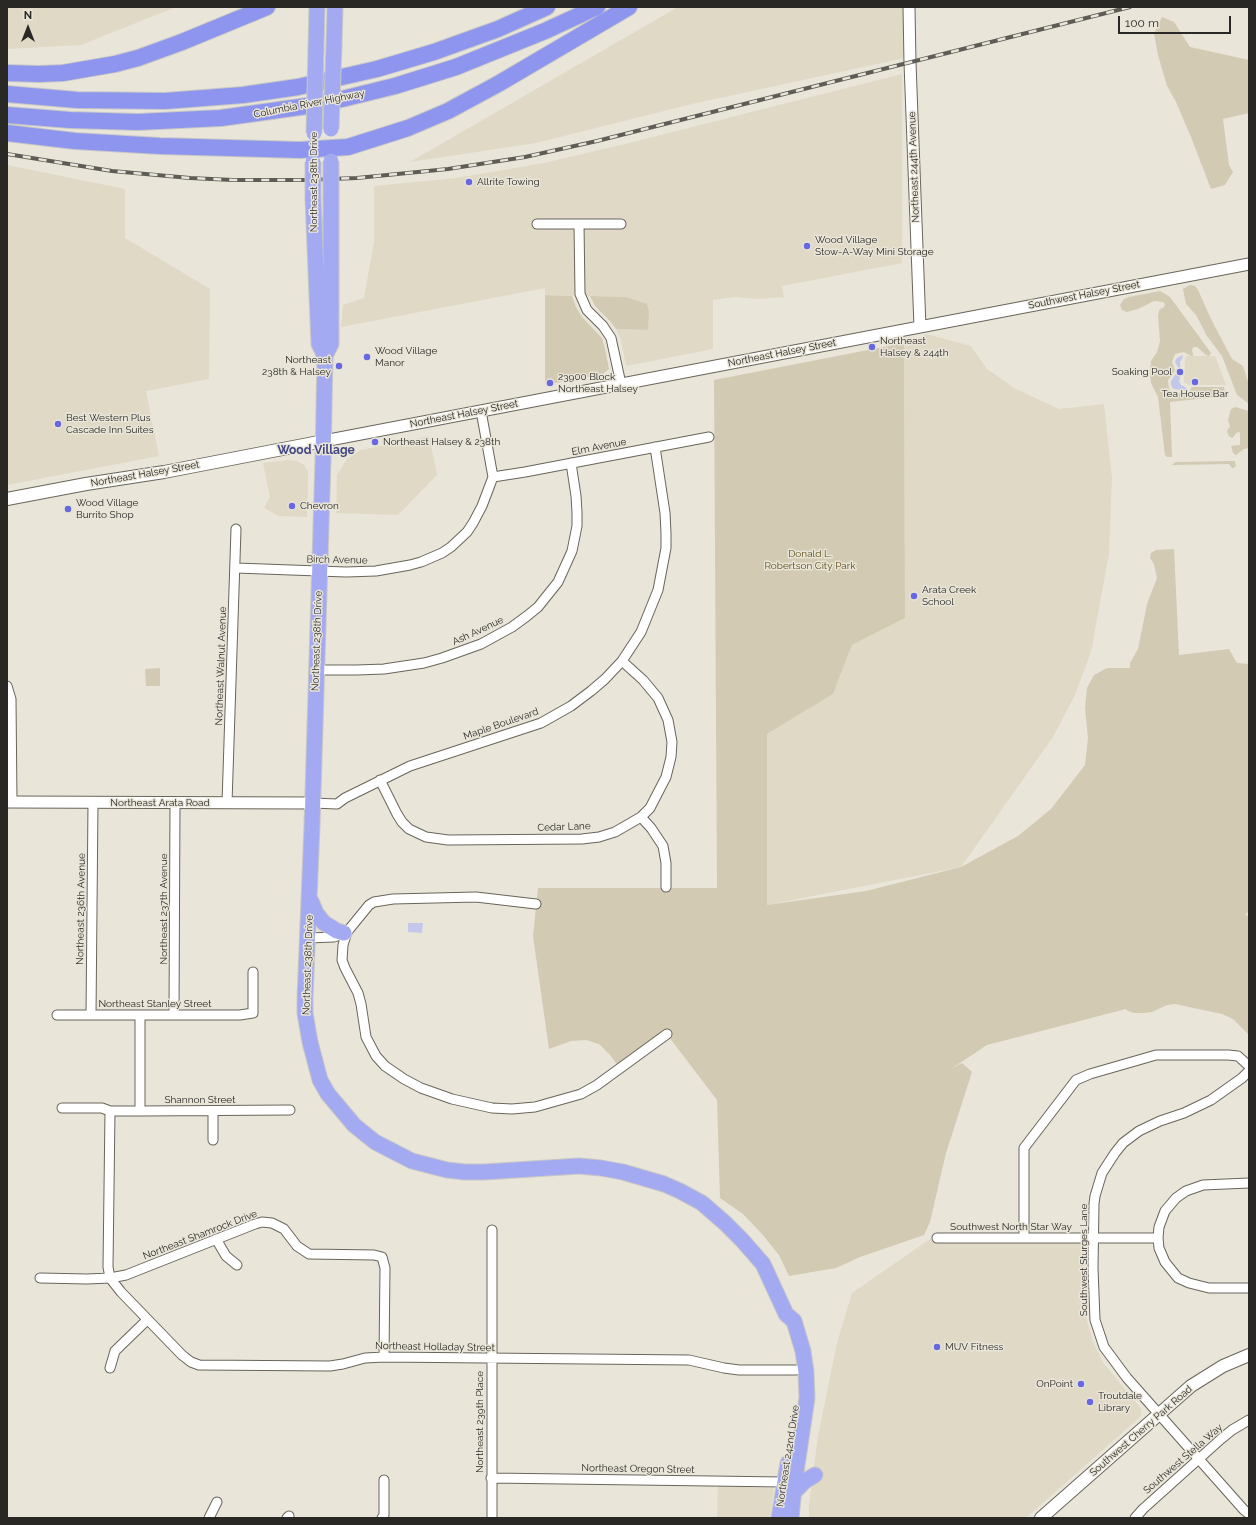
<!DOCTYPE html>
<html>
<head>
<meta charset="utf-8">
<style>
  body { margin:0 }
  #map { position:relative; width:1256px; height:1525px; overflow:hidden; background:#e9e5d9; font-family:Raleway,sans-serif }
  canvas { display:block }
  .frame { position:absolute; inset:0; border:8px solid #292824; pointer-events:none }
  .north { position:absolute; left:8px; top:8px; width:40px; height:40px; -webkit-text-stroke:3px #e9e5d9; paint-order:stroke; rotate:0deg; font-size:11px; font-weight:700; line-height:16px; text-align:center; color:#292824 }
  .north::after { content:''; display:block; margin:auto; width:14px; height:18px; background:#292824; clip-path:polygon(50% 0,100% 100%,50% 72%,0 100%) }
  .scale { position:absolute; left:1118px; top:16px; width:113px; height:18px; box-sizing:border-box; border:2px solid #292824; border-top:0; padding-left:5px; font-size:12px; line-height:14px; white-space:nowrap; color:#292824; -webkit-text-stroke:3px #e9e5d9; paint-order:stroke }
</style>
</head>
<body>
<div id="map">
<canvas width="1256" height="1525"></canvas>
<div class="frame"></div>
<div class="north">N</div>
<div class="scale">100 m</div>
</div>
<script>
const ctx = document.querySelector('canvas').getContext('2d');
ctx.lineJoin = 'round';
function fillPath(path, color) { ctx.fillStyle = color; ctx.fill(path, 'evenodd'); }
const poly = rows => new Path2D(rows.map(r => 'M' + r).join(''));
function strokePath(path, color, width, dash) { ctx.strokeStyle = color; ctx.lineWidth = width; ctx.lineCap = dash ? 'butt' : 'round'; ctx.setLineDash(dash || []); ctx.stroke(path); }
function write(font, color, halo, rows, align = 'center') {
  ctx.font = font + ' Raleway,sans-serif'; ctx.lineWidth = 3; ctx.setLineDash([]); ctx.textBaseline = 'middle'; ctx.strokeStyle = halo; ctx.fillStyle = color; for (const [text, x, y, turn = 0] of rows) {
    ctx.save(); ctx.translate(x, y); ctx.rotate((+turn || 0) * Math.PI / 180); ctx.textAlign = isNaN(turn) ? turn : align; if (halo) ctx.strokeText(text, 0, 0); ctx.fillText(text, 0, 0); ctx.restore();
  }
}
fillPath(poly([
  [7,7,176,7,81,45,7,49],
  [678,7,904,7,905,58,692,104,536,143,410,162],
  [902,74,902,263,782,286,784,297,757,299,734,297,713,300,713,349,626,366,621,340,616,329,648,330,626,297,545,295,545,288,341,327,343,305,364,298,374,242,374,186,456,178,544,163,625,144],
  [7,165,125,189,125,238,210,289,209,379,146,391,159,456,7,485],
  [926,334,971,346,987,369,1016,389,1059,409,1104,404,1112,478,1109,553,1091,652,1075,695,1053,737,961,867,767,905,767,734,833,694,852,645,905,618,904,343,918,340],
  [1187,356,1215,356,1226,385,1189,385,1184,382,1185,359],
  [429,436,437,475,398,515,336,513,337,475,347,459,361,450],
  [288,460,297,461,304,465,308,472,307,517,278,516,264,508,270,497,263,463],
  [930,1239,1085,1240,1084,1301,1086,1317,1093,1342,1104,1364,1140,1407,1141,1409,1141,1416,1026,1518,809,1518,809,1505,818,1436,837,1343,852,1293],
  [718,1486,774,1488,770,1518,717,1518]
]), '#dfd9c6');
fillPath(poly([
  [1162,17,1174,22,1190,47,1249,60,1249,113,1223,119,1229,165,1233,172,1225,185,1211,189,1191,137,1176,102,1167,86,1158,55,1154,34],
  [1190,285,1195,286,1198,290,1211,319,1232,359,1243,366,1249,385,1249,404,1237,395,1222,356,1207,336,1196,315,1186,304,1183,289],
  [1160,291,1170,297,1211,353,1209,356,1206,355,1197,347,1194,347,1192,349,1193,356,1191,356,1184,352,1175,354,1172,362,1175,371,1168,380,1169,389,1172,392,1183,393,1188,393,1192,387,1224,387,1225,393,1225,396,1170,402,1172,457,1167,457,1165,455,1158,397,1151,383,1150,374,1151,361,1157,352,1160,341,1158,316,1159,310,1164,307,1165,304,1163,302,1154,301,1138,309,1127,312,1122,310,1120,305,1124,299,1129,297],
  [545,295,572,296,576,307,582,317,602,338,605,349,609,369,603,374,545,385],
  [590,296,626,297,647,304,649,312,648,330,616,329,610,321,595,306],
  [904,343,905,618,852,645,833,694,767,734,767,905,866,891,961,867,1018,836,1051,809,1085,765,1088,738,1085,708,1087,688,1094,675,1107,668,1130,668,1130,663,1138,649,1147,604,1157,578,1154,564,1150,558,1151,553,1156,550,1174,549,1179,655,1229,649,1237,663,1249,664,1249,911,1245,915,1249,916,1249,1035,1233,1019,1222,1014,1175,1004,1167,1005,1152,1012,1143,1013,1134,1013,1128,1011,1126,1009,987,1045,951,1069,962,1063,972,1072,946,1153,930,1222,924,1235,860,1257,836,1268,789,1276,779,1255,762,1234,743,1214,720,1198,717,1100,666,1033,619,1067,610,1055,599,1044,586,1040,571,1041,549,1049,533,936,538,888,717,888,714,380],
  [1235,407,1249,411,1249,448,1244,449,1236,455,1233,453,1231,446,1240,445,1240,433,1239,432,1236,433,1235,435,1232,438,1229,436,1227,431,1230,426,1228,420,1231,409],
  [1231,461,1235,461,1236,466,1234,468,1232,468,1229,464,1172,465,1175,462],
  [160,668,160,686,146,686,145,669]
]), '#d2cab2');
fillPath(poly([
  [1182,355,1183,357,1180,362,1181,376,1179,381,1181,385,1187,388,1186,391,1175,389,1172,388,1171,384,1171,381,1179,369,1175,362,1176,359],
  [408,923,423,923,422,933,408,932]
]), '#c3c8ea');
const minor = poly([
  [537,224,621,224],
  [579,224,580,294,587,310,603,326,611,338,621,384],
  [493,477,525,472,709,437],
  [236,568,346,572,376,571,410,565,421,562,442,553,451,547,467,532,473,523,482,506,493,477,481,411],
  [316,670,357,670,384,669,424,663,442,658,481,644,512,627,527,616,538,607,558,582,572,551,577,526,577,512,576,496,571,463],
  [7,686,11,699,12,802],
  [380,780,397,814,402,822,409,829,426,837,448,840,582,839,599,837,615,832,641,817,650,808,666,777,671,757,672,742,668,720,658,698,643,680,622,661],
  [227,803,236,529],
  [313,803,337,804,345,798,410,766,541,723,571,706,591,691,605,679,622,661,641,632,658,590,666,548,666,533,665,513,655,447],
  [641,817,651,828,663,846,666,863,666,887],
  [536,904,476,897,393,899,374,902,369,905,347,932,343,945,342,960,345,968,358,993,361,1004,366,1037,376,1056,385,1066,404,1079,421,1088,452,1099,492,1108,512,1109,535,1107,581,1094,597,1085,667,1034],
  [308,938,334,937,344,933],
  [57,1015,240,1015,253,1013,253,972],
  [91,1015,93,803],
  [140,1015,140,1111],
  [174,1015,175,803],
  [1249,1071,1242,1078,1211,1100,1184,1113,1160,1121,1139,1131,1123,1143,1115,1153,1102,1173,1095,1196,1094,1204,1093,1268,1095,1320,1104,1347,1127,1378,1244,1510,1249,1514],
  [62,1108,102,1108,110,1111,140,1111,290,1110],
  [110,1111,108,1267,110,1278,121,1292,182,1355,191,1362,199,1365,330,1366,343,1364,365,1358,384,1357,689,1360,724,1368,739,1370,796,1370],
  [213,1140,213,1111],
  [1249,1183,1203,1185,1186,1191,1176,1198,1165,1211,1159,1227,1158,1238,1159,1248,1165,1262,1178,1278,1189,1283,1209,1288,1249,1288],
  [937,1238,1158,1238],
  [1024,1238,1024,1148,1076,1080,1090,1074,1156,1055,1228,1055,1238,1056,1249,1066],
  [216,1239,226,1256,237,1265],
  [40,1278,87,1279,110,1278,126,1275,255,1224,262,1222,272,1223,284,1229,297,1246,309,1254,374,1255,382,1257,385,1268,384,1357],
  [110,1368,115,1351,147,1320],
  [491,1478,784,1482],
  [209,1518,217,1502],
  [287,1518,289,1516],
  [382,1518,384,1515,384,1480],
  [492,1518,492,1230],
  [1135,1518,1143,1509,1221,1439,1232,1430,1249,1420]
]);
const tertiary = poly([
  [909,7,910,63,920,327],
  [324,441,1249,264],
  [7,802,313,803]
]);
const secondary = poly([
  [7,499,86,484,164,472,324,441],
  [1041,1518,1191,1386,1223,1366,1249,1355]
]);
const trunk = poly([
  [334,45,335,7],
  [316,49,317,7],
  [313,199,319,344,325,356],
  [331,199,331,344,325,356,323,460,312,826,305,998,305,1013,310,1042,320,1080,328,1094,354,1125,375,1142,412,1161,447,1170,465,1172,484,1172,579,1166,601,1168,623,1172,664,1184,680,1191,702,1203,725,1223,742,1240,763,1264,786,1314,794,1321,803,1351,806,1372,807,1398,795,1479,791,1518],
  [311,901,316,913,324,923,337,931,344,933],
  [793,1493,805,1481,815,1475],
  [779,1518,788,1463]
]);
const motorway = poly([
  [7,73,39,74,63,73,115,64,138,58,182,42,267,7],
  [7,94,77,100,165,101,243,95,298,87,377,69,434,52,498,29,547,7],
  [7,115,70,120,138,122,221,118,307,106,342,99,395,86,456,67,545,31,597,7],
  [7,133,75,141,160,146,300,150,348,147,408,128,448,111,498,84,629,7]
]);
strokePath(minor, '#69655b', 11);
strokePath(tertiary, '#69655b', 13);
strokePath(secondary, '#69655b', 14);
strokePath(trunk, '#c7c7c6', 17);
strokePath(motorway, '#c7c7c6', 18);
strokePath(minor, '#fff', 9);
strokePath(tertiary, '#fff', 11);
strokePath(secondary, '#fff', 12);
strokePath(trunk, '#a4aaf2', 15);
strokePath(motorway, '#8d95ef', 16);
const rail = poly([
  [7,154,112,171,190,178,233,180,305,180,357,178,448,169,525,157,597,141,1130,7]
]);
strokePath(rail, '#5e5c56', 4);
strokePath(rail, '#e9e5d9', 2.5, [8]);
const trunkBridge = poly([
  [331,129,334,45],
  [314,133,316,49],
  [331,161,331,199],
  [313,199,313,162]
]);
strokePath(trunkBridge, '#c7c7c6', 17, []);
strokePath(trunkBridge, '#a4aaf2', 15);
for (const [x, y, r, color] of [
  [469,182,4,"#6768e1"],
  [807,246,4,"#6768e1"],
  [872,347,4,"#6768e1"],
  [367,357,4,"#6768e1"],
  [339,366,4,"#6768e1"],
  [1180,372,4,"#6768e1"],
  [1195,382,4,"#6768e1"],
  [550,383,4,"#6768e1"],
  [58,424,4,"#6768e1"],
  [375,442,4,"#6768e1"],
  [292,506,4,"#6768e1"],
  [68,509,4,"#6768e1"],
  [914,596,4,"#6768e1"],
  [937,1347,4,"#6768e1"],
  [1081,1384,4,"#6768e1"],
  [1090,1402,4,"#6768e1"]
]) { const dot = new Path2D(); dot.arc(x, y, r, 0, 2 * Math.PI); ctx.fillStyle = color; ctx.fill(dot); strokePath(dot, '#e9e5d9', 1.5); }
write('10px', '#292824', '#e9e5d9', [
  ["Columbia River Highway",309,104,-11],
  ["Northeast 244th Avenue",914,167,-92],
  ["Northeast 238th Drive",314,182,-90],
  ["Southwest Halsey Street",1084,295,-11],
  ["Northeast Halsey Street",782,353,-11],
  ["Northeast Halsey Street",464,414,-11],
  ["Elm Avenue",599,447,-11],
  ["Northeast Halsey Street",145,474,-10],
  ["Birch Avenue",337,560,1],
  ["Ash Avenue",478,631,-25],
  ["Northeast 238th Drive",317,641,-88],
  ["Northeast Walnut Avenue",221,666,-88],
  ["Maple Boulevard",501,724,-19],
  ["Northeast Arata Road",160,803],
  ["Cedar Lane",564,827,-2],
  ["Northeast 236th Avenue",81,909,-89],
  ["Northeast 237th Avenue",164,909,-90],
  ["Northeast 238th Drive",308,965,-88],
  ["Northeast Stanley Street",155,1004],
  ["Shannon Street",200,1100],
  ["Southwest North Star Way",1011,1227],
  ["Northeast Shamrock Drive",200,1235,-21],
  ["Southwest Sturges Lane",1084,1260,-90],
  ["Northeast Holladay Street",435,1347,1],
  ["Northeast 239th Place",480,1422,-90],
  ["Southwest Cherry Park Road",1141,1431,-41],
  ["Northeast 242nd Drive",788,1456,-81],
  ["Southwest Stella Way",1183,1459,-41],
  ["Northeast Oregon Street",638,1469,1]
]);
write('10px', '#292824', '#e9e5d9', [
  ["Allrite Towing",477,182],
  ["Wood Village",815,240],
  ["Stow-A-Way Mini Storage",815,252],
  ["Northeast",880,341],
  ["Halsey & 244th",880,353],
  ["Wood Village",375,351],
  ["Manor",375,363],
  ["Northeast",331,360,"right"],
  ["238th & Halsey",331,372,"right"],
  ["Soaking Pool",1172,372,"right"],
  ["23900 Block",558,377],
  ["Northeast Halsey",558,389],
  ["Tea House Bar",1195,394,"center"],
  ["Best Western Plus",66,418],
  ["Cascade Inn Suites",66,430],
  ["Northeast Halsey & 238th",383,442],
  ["Wood Village",76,503],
  ["Burrito Shop",76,515],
  ["Chevron",300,506],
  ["Arata Creek",922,590],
  ["School",922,602],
  ["MUV Fitness",945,1347],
  ["OnPoint",1073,1384,"right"],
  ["Troutdale",1098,1396],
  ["Library",1098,1408]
], 'left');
write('10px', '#5e4e13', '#e9e5d9', [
  ["Donald L.",810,554],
  ["Robertson City Park",810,566]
]);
write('bold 12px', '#424682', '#e9e5d9', [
  ["Wood Village",316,450]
]);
</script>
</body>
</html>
